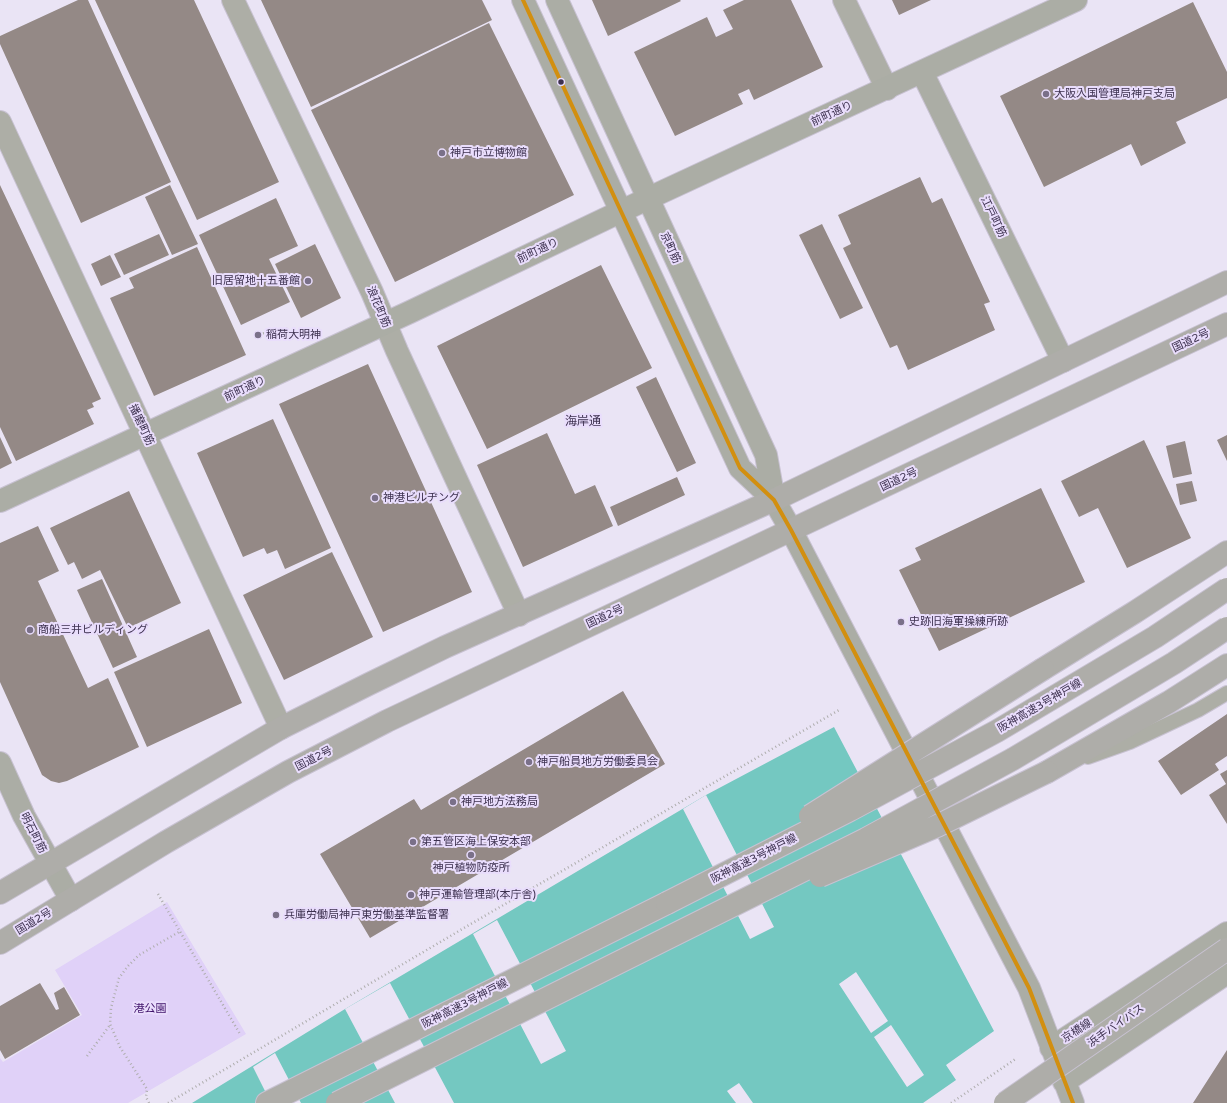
<!DOCTYPE html>
<html>
<head>
<meta charset="utf-8">
<style>
  body { margin:0 }
  canvas { display:block; background:#eae4f5 }
</style>
</head>
<body>
<canvas width="1227" height="1103"></canvas>
<script>
const ctx = document.querySelector('canvas').getContext('2d');
ctx.lineJoin = 'round';
function fillPath(path, color) { ctx.fillStyle = color; ctx.fill(path, 'evenodd'); }
const poly = rows => new Path2D(rows.map(r => 'M' + r).join(''));
function strokePath(path, color, width, dash) { ctx.strokeStyle = color; ctx.lineWidth = width; ctx.lineCap = dash ? 'butt' : 'round'; ctx.setLineDash(dash || []); ctx.stroke(path); }
function write(font, color, halo, rows, align = 'center') {
  ctx.font = font + ' "Varela Round","Noto Sans JP",sans-serif'; ctx.lineWidth = 4; ctx.setLineDash([]); ctx.textBaseline = 'middle'; ctx.strokeStyle = halo; ctx.fillStyle = color; for (const [text, x, y, turn = 0] of rows) {
    ctx.save(); ctx.translate(x, y); ctx.rotate((+turn || 0) * Math.PI / 180); ctx.textAlign = isNaN(turn) ? turn : align; if (halo) ctx.strokeText(text, 0, 0); ctx.fillText(text, 0, 0); ctx.restore();
  }
}
fillPath(poly([
  [167,902,246,1034,128,1103,0,1103,0,1058,3,1062,82,1015,55,970]
]), '#e0d1f8');
fillPath(poly([
  [834,727,994,1031,946,1065,956,1080,923,1103,192,1103,345,1009,706,795]
]), '#74c8c1');
fillPath(poly([
  [706,795,774,927,750,939,683,809],
  [497,920,566,1051,541,1064,473,934],
  [856,972,888,1021,871,1033,839,984],
  [390,983,454,1103,395,1103,345,1009],
  [891,1025,924,1075,907,1087,874,1037],
  [275,1053,301,1103,271,1103,253,1067],
  [739,1083,753,1103,736,1103,727,1091]
]), '#eae4f5');
fillPath(poly([
  [78,0,88,0,171,182,81,223,0,44,0,36],
  [95,0,194,0,279,182,197,220],
  [261,0,482,0,492,20,311,107],
  [592,0,680,0,681,1,608,36],
  [744,0,791,0,823,67,754,100,749,89,738,94,743,104,675,136,634,52,707,17,716,37,733,29,723,10],
  [892,0,931,0,899,15],
  [1193,2,1227,72,1227,98,1176,122,1186,143,1141,166,1131,144,1044,187,1000,96],
  [489,23,574,195,395,282,311,110],
  [920,177,932,203,942,198,990,302,984,304,995,330,908,370,897,345,890,348,843,248,851,244,838,215],
  [0,185,101,399,92,403,94,407,87,410,94,424,16,461,0,427],
  [170,185,198,244,172,255,145,197],
  [276,198,298,246,269,259,290,302,241,325,199,235],
  [822,224,863,308,840,319,799,235],
  [159,234,169,255,124,275,114,254],
  [315,244,341,298,301,318,275,264],
  [197,247,246,355,154,396,110,298,134,288,129,278],
  [110,255,121,277,101,286,91,264],
  [601,265,652,368,487,449,437,346],
  [368,364,472,592,383,632,279,404],
  [656,377,696,463,677,472,636,387],
  [273,419,331,548,285,569,277,550,267,554,264,548,243,557,197,453],
  [547,433,575,494,595,485,613,526,523,567,477,465],
  [1227,435,1227,461,1217,440],
  [0,437,12,463,0,469],
  [1144,440,1191,538,1127,568,1098,508,1079,517,1061,481],
  [1185,441,1192,474,1173,478,1166,446],
  [677,477,685,495,618,526,610,507],
  [1192,481,1197,501,1180,505,1176,484],
  [1041,488,1085,582,939,651,899,570,921,560,915,548],
  [129,491,181,603,128,628,100,570,82,579,74,562,68,565,50,528],
  [38,526,59,571,38,581,88,688,108,678,139,747,67,781,59,783,51,781,42,775,0,682,0,543],
  [332,552,373,637,284,680,243,595],
  [102,579,137,657,113,668,77,590],
  [209,629,242,703,147,747,114,672],
  [623,691,665,764,370,938,320,854,414,799,421,810],
  [1227,714,1227,756,1215,764,1219,770,1181,795,1158,761],
  [1227,770,1227,824,1209,795,1226,784,1220,774],
  [40,983,56,1010,59,1009,54,993,64,987,80,1015,5,1059,0,1050,0,1006],
  [1227,1050,1227,1103,1193,1103]
]), '#948986');
const lane = poly([
  [1088,757,1130,742,1198,710,1227,693]
]);
const street = poly([
  [233,0,372,292,397,351,519,615],
  [844,0,887,89],
  [0,122,281,728]
]);
const secondary = poly([
  [523,0,740,468,774,500,791,530,1029,988,1073,1103],
  [557,0,766,455,774,500],
  [922,72,1063,361],
  [0,501,410,312,649,198,1076,0],
  [0,763,24,816,71,900],
  [1051,1048,1227,933],
  [1064,1082,1227,973]
]);
const highway = poly([
  [1043,669,1135,612,1227,552],
  [1047,772,1169,702,1227,665],
  [0,893,281,728,369,684,445,647,774,500,1227,282],
  [0,943,166,842,288,772,387,721,1227,324],
  [267,1103,667,903]
]);
strokePath(lane, '#c8c2d2', 16);
strokePath(street, '#c8c2d2', 24);
strokePath(secondary, '#c8c2d2', 24);
strokePath(highway, '#c8c2d2', 24);
strokePath(poly([
  [259,334,287,329,293,339],
  [158,894,240,1034],
  [87,1056,110,1025],
  [149,1103,146,1097,147,1089,120,1047,110,1024,111,1008,119,978,128,966,139,955,179,932],
  [168,1103,469,925,839,710],
  [951,1103,1017,1058]
]), '#aeadad', 2.5, [1, 3]);
strokePath(lane, '#adaea6', 14);
strokePath(street, '#adaea6', 22);
strokePath(secondary, '#abada5', 22);
strokePath(highway, '#aeada9', 22);
const highwayBridge = poly([
  [810,816,1043,669],
  [820,876,937,826,1047,772],
  [667,903,850,810,997,731,1155,637,1227,589],
  [337,1103,866,839,1013,759,1174,663,1227,628],
  [1005,1103,1227,949]
]);
strokePath(highwayBridge, '#c8c2d2', 24, []);
strokePath(highwayBridge, '#aeada9', 22);
strokePath(poly([
  [523,0,740,468,774,500,791,530,1029,988,1073,1103]
]), '#d28f10', 4);
for (const [x, y, r, color] of [
  [561,82,3.5,"#3d314f"],
  [1046,94,4,"#7a7089"],
  [442,153,4,"#7a7089"],
  [308,281,4,"#7a7089"],
  [258,335,4,"#7a7089"],
  [375,498,4,"#7a7089"],
  [901,622,4,"#7a7089"],
  [30,630,4,"#7a7089"],
  [529,762,4,"#7a7089"],
  [453,802,4,"#7a7089"],
  [413,842,4,"#7a7089"],
  [471,855,4,"#7a7089"],
  [411,895,4,"#7a7089"],
  [276,915,4,"#7a7089"]
]) { const dot = new Path2D(); dot.arc(x, y, r, 0, 2 * Math.PI); ctx.fillStyle = color; ctx.fill(dot); strokePath(dot, '#e9ddfc', 1.5); }
write('11px', '#3d314f', '#e9ddfc', [
  ["大阪入国管理局神戸支局",1054,94],
  ["神戸市立博物館",450,153],
  ["旧居留地十五番館",300,281,"right"],
  ["稲荷大明神",266,335],
  ["神港ビルヂング",383,498],
  ["史跡旧海軍操練所跡",909,622],
  ["商船三井ビルディング",38,630],
  ["神戸船員地方労働委員会",537,762],
  ["神戸地方法務局",461,802],
  ["第五管区海上保安本部",421,842],
  ["神戸植物防疫所",471,868,"center"],
  ["神戸運輸管理部(本庁舎)",419,895],
  ["兵庫労働局神戸東労働基準監督署",284,915]
], 'left');
write('11px', '#3d314f', '#e9ddfc', [
  ["前町通り",832,114,-25],
  ["江戸町筋",993,217,64],
  ["京町筋",670,248,65],
  ["前町通り",538,251,-25],
  ["浪花町筋",378,307,67],
  ["国道2号",1191,341,-25],
  ["前町通り",245,389,-25],
  ["播磨町筋",141,425,65],
  ["国道2号",899,480,-25],
  ["国道2号",605,617,-25],
  ["阪神高速3号神戸線",1040,706,-30],
  ["国道2号",314,759,-27],
  ["明石町筋",33,833,63],
  ["阪神高速3号神戸線",754,859,-27],
  ["国道2号",34,922,-31],
  ["阪神高速3号神戸線",465,1004,-27],
  ["浜手バイパス",1116,1026,-35],
  ["京橋線",1077,1031,-33]
]);
write('11px', '#3f126a', '#e9ddfc', [
  ["港公園",150,1009]
]);
write('12px', '#3d314f', '#e9ddfc', [
  ["海岸通",583,422]
]);
</script>
</body>
</html>
